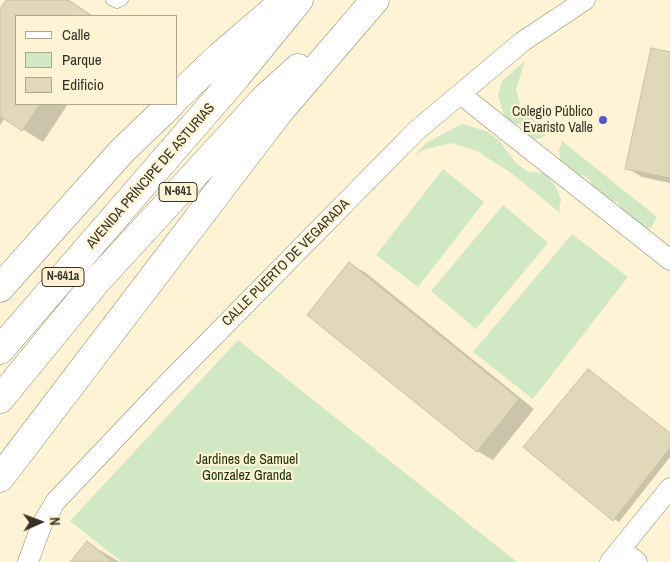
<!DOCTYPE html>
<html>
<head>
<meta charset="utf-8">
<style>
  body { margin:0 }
  #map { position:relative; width:670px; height:562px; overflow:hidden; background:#fef4d5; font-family:"Archivo Narrow",sans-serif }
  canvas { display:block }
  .legend { position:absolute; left:15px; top:15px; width:162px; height:90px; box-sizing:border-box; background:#fef4d5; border:1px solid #aea68f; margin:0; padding:6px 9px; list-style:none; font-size:15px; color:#353125 }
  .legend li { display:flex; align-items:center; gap:10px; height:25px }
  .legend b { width:25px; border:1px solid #aea68f }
  .north { position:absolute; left:15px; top:497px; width:50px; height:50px; -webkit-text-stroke:4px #fef4d5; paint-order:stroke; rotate:88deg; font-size:14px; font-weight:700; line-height:20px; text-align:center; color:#353125 }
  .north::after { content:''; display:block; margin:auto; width:18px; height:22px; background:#353125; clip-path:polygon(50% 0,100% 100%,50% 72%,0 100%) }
</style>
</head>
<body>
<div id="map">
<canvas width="670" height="562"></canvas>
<ul class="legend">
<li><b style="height:6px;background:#fff"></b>Calle</li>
<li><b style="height:14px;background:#d1e8c5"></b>Parque</li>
<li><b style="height:14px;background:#e1d7b9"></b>Edificio</li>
</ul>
<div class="north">N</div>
</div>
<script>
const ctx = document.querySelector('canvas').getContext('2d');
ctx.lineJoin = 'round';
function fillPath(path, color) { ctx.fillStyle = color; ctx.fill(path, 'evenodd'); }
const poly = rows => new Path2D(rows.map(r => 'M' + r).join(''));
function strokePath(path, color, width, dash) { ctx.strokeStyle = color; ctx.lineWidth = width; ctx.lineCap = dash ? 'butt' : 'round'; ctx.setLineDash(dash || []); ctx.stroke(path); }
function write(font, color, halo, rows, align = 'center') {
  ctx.font = font + ' "Archivo Narrow",sans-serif'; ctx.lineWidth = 4.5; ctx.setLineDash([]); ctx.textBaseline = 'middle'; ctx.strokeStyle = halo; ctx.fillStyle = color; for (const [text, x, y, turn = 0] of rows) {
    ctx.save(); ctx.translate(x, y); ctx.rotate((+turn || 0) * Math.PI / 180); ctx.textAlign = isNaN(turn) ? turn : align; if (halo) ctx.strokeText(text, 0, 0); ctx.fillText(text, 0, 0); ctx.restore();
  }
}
fillPath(poly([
  [525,61,516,89,521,108,551,132,541,138,533,140,527,138,526,130,519,124,511,123,504,115,498,96,502,81],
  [462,124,486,131,499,140,516,163,528,172,546,173,557,189,561,200,559,212,511,173,477,151,451,143,423,150,415,155,426,143],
  [562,141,657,217,651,228,636,229,617,202,605,199,594,190,590,181,585,176,576,174,561,164,559,151],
  [443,169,484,202,418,287,376,255],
  [503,205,548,243,476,329,431,291],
  [572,234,628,277,533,399,473,352],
  [238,340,517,562,122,562,70,521]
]), '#d1e8c5');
fillPath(poly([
  [7,0,69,0,93,16,16,16,16,104,68,104,43,142,5,118,0,125,0,11],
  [670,54,670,183,642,177,627,168],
  [350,264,366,273,534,409,493,460,477,451],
  [670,434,670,457,619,522,614,519],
  [87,543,120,562,72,562]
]), '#0003');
const building = poly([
  [6,0,68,0,92,16,16,16,16,104,40,104,22,131,0,116,0,9,6,0],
  [651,48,670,52,670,178,625,169,651,48],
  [349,262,519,399,477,452,307,315,349,262],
  [588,369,670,433,670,448,613,521,523,447,588,369],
  [87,541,113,562,70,562,87,541]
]);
fillPath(building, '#e1d7b9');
strokePath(building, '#c9bfa2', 1);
const lane = poly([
  [111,0,117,3,123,0]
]);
const street = poly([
  [469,101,670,260],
  [621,549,637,562],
  [28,562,42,524,56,501,162,389,416,131,522,42,585,0],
  [610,562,670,488]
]);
const highway = poly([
  [176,98,220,56,277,7],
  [0,288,122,151,171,104],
  [0,350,237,76,299,0],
  [0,399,96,282,265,98,298,68],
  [0,478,279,112,375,0]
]);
strokePath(lane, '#93896d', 11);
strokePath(street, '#93896d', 21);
strokePath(highway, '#93896d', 29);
strokePath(lane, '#fff', 10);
strokePath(street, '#fff', 20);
strokePath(highway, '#fff', 28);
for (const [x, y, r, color] of [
  [603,120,5,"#5554cb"]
]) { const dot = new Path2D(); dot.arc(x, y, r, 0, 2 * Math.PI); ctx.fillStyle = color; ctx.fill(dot); strokePath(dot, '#fef4d5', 2); }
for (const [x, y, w] of [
  [178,192,38],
  [63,277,42]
]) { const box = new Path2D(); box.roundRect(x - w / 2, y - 9.5, w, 19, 4); ctx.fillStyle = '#fef4d5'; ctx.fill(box); strokePath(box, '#353125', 1); }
write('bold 12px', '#353125', null, [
  ["N-641",178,192],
  ["N-641a",63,277]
]);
write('14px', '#353125', '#fef4d5', [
  ["Colegio Público",593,112],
  ["Evaristo Valle",593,128]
], 'right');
write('14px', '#353125', '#fef4d5', [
  ["AVENIDA PRÍNCIPE DE ASTURIAS",151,176,-49],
  ["CALLE PUERTO DE VEGARADA",286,263,-45]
]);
write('14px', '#163101', '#fef4d5', [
  ["Jardines de Samuel",247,460],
  ["Gonzalez Granda",247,476]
]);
</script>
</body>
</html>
